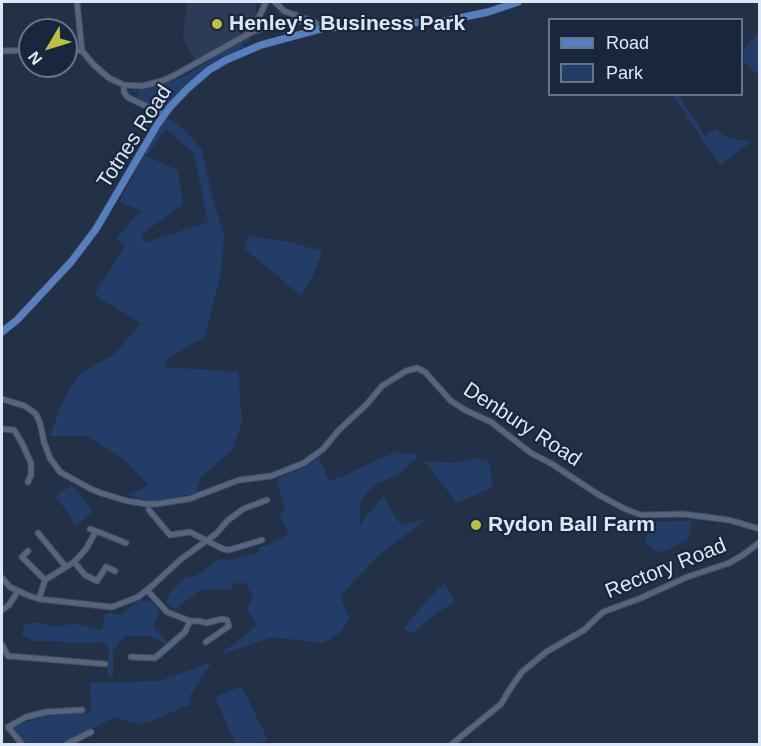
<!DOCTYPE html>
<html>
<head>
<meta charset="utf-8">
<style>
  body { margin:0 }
  #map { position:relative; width:761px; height:746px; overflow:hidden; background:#233147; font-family:Arial,sans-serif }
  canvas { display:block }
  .frame { position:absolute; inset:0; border:3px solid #dde6f5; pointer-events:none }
  .legend { position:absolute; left:548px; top:18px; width:195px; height:78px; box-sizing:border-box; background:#19273c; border:2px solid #677386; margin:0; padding:8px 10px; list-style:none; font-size:18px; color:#dde6f5 }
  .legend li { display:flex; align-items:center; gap:12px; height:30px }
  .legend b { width:30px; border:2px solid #677386 }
  .north { position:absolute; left:18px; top:18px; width:60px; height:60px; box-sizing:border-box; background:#19273c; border:2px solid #677386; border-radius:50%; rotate:232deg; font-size:16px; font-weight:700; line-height:24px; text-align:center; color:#dde6f5 }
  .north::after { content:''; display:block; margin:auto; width:21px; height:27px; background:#bebf42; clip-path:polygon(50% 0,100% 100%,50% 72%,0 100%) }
</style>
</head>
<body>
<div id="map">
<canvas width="761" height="746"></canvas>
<div class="frame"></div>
<ul class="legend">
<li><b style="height:8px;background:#567fc2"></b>Road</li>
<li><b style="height:16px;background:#223d68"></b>Park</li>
</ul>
<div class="north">N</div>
</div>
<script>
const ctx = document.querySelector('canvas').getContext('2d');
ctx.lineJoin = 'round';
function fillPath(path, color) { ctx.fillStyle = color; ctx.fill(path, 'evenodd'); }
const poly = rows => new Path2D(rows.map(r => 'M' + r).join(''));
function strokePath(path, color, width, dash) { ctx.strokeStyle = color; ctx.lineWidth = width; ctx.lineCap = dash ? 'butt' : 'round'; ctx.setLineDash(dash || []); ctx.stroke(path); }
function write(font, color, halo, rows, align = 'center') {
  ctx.font = font + ' Arial,sans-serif'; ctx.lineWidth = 4.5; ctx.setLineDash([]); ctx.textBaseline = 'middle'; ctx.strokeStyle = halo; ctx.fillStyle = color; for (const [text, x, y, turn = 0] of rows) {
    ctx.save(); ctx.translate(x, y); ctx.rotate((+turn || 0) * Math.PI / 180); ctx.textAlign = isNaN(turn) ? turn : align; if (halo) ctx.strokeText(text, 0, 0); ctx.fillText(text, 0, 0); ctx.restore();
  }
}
fillPath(poly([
  [187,2,255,2,258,26,252,32,196,63,183,37]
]), '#2c3c57');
fillPath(poly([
  [759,31,759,76,742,60,742,52],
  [251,36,248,42,242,44,245,47,223,59,178,93,163,112,152,107,138,97,138,93,132,91,131,94,127,91,148,89,163,85,187,75,232,45],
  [673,95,678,95,705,136,715,129,726,137,751,142,720,165,689,120,685,118,687,115],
  [165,116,184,129,202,150,212,195,224,235,221,272,205,337,166,359,165,367,238,372,242,422,232,450,201,477,196,493,158,502,146,500,126,495,144,488,148,485,125,460,86,436,50,436,61,405,79,374,115,354,141,323,94,295,125,246,117,238,141,210,119,202,144,155,178,170,183,204,141,235,144,243,208,222,194,154,166,129,147,155,144,154,144,151],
  [249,236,289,242,322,251,313,275,301,296,245,249],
  [397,452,420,455,400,473,373,486,367,493,360,502,360,525,383,496,397,520,403,525,426,519,378,556,340,596,349,618,341,632,323,643,272,637,220,655,257,625,247,610,253,596,245,583,235,583,231,589,202,589,175,609,166,603,170,592,187,577,192,577,204,571,219,559,233,560,259,552,259,547,269,545,289,534,279,515,285,510,277,479,303,468,319,457,329,481,344,476,379,459],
  [476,458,489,461,493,487,457,503,424,461,455,463],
  [72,485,91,509,91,513,76,525,56,496],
  [692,521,688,539,667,550,658,552,646,544,647,533,637,526,642,522],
  [444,583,455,601,433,616,412,634,404,628,421,607],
  [139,600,151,601,157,607,159,615,153,627,168,642,167,644,164,644,151,636,127,636,121,640,113,651,113,676,111,677,108,676,107,660,109,655,109,649,104,643,100,642,91,643,70,643,57,641,34,641,22,635,24,625,36,622,55,627,72,624,82,625,99,630,103,628,105,614,108,613,121,615,125,613],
  [212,662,189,697,191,704,154,720,140,724,131,722,115,717,64,744,24,744,11,730,13,727,42,716,91,713,90,683,159,681],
  [242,686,254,712,268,740,251,744,236,744,215,697]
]), '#223d68');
const minor = poly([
  [77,2,82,51],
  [275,2,284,11,312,21,324,28],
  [252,32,266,2],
  [66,49,82,51,94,65,109,78,124,85,142,86,162,81,173,76,252,32,279,23,310,20],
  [2,51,30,50],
  [124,85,124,92,127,97,165,115],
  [2,399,25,406,36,414,40,423,44,442,50,458,60,472,91,489,101,493,127,501,147,504,156,504,189,499,239,480,271,476,304,463,323,449,339,430,367,404,382,386,406,371,417,368,425,372,451,401,465,410,491,422,531,453,552,464,599,495,625,509,641,515,683,514,729,520,760,529],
  [2,429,14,430,22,443,31,463,31,475,28,482],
  [149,510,170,535,190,532,223,549,229,550,262,540],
  [96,531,126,543],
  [38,533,66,567],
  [28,551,22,557,45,580],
  [74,562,85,575,97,581,106,567,115,571],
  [2,578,10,587,27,595,39,599,112,607,138,597,153,585,180,560,217,533,227,521,243,509,267,500],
  [147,590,167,612,190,621,199,621,206,623,222,619,227,620,229,626,206,642],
  [39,599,45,580,74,562,86,549,96,531,90,529],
  [2,610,9,605,18,591],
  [2,645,8,656],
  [8,656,105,664],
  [131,657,155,658,185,632,190,621],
  [22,744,8,727,26,717,46,712,82,710],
  [67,744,91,732],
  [452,744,501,704,510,689,522,672,546,652,584,630,603,612,641,598,687,577,729,563,743,555,760,542]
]);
const major = poly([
  [2,332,17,320,71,262,96,229,157,125,170,107,187,89,209,70,226,60,261,45,324,28,445,21,488,12,518,2]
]);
strokePath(minor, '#424e60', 7);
strokePath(major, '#424e60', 8);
strokePath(minor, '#56657e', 5);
strokePath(major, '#567fc2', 7);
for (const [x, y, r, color] of [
  [217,24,6,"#bebf42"],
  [476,525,6,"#bebf42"]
]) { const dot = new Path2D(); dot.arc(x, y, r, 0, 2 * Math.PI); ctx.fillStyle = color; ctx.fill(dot); strokePath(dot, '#19273c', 2); }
write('bold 21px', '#dde6f5', '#19273c', [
  ["Henley's Business Park",229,24],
  ["Rydon Ball Farm",488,525]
], 'left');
write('21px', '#dde6f5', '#19273c', [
  ["Totnes Road",135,137,-57],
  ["Denbury Road",522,425,33],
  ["Rectory Road",666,569,-22]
]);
</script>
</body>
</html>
